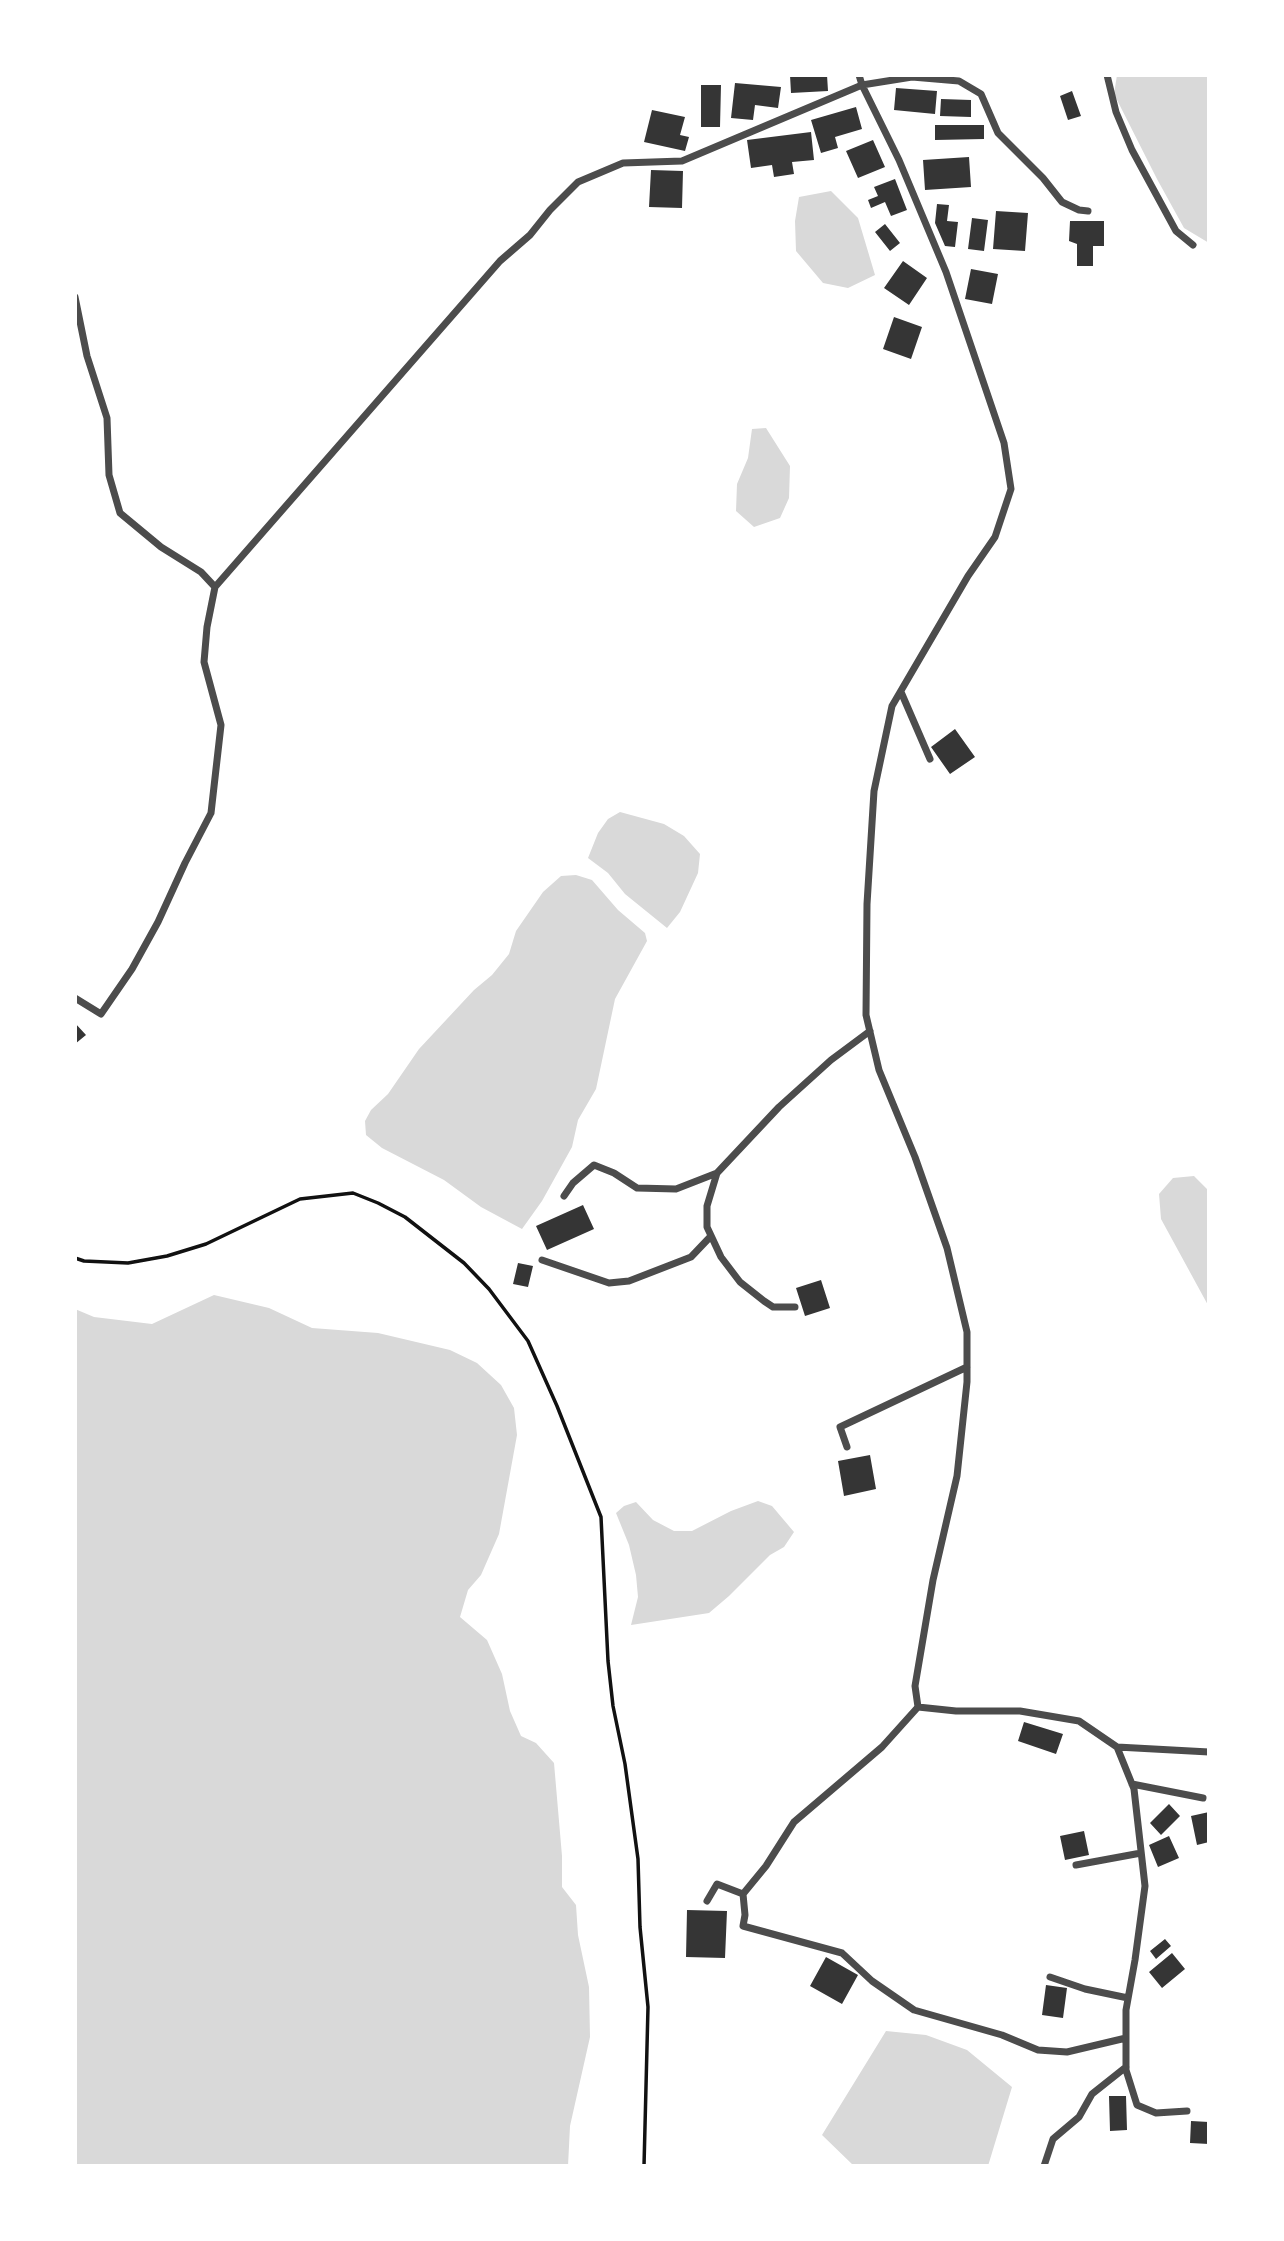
<!DOCTYPE html>
<html>
<head>
<meta charset="utf-8">
<style>
  body { margin:0 }
  #map { position:relative; width:1284px; height:2241px; overflow:hidden; background:#fff; font-family:Figtree,sans-serif }
  canvas { display:block }
  .frame { position:absolute; inset:0; border:77px solid #fff; pointer-events:none }
</style>
</head>
<body>
<div id="map">
<canvas width="1284" height="2241"></canvas>
<div class="frame"></div>
</div>
<script>
const ctx = document.querySelector('canvas').getContext('2d');
ctx.lineJoin = 'round';
function fillPath(path, color) { ctx.fillStyle = color; ctx.fill(path, 'evenodd'); }
const poly = rows => new Path2D(rows.map(r => 'M' + r).join(''));
function strokePath(path, color, width, dash) { ctx.strokeStyle = color; ctx.lineWidth = width; ctx.lineCap = dash ? 'butt' : 'round'; ctx.setLineDash(dash || []); ctx.stroke(path); }
fillPath(poly([
  [1117,75,1209,75,1209,243,1184,228,1157,179,1114,94],
  [831,191,858,218,875,275,848,288,823,283,796,251,795,221,799,197],
  [766,428,790,466,789,498,780,518,754,527,736,511,737,484,748,458,752,429],
  [620,812,664,824,684,836,700,854,698,873,680,912,667,928,625,894,608,873,588,858,598,833,608,819],
  [576,875,592,880,618,910,645,933,647,941,615,999,596,1089,578,1120,572,1147,542,1201,522,1229,481,1207,444,1180,382,1148,366,1135,365,1121,371,1110,388,1094,419,1049,474,990,492,975,509,954,516,931,543,892,561,876],
  [1194,1176,1209,1191,1209,1307,1161,1219,1159,1194,1173,1178],
  [214,1295,269,1308,312,1328,378,1333,450,1350,477,1363,501,1385,514,1408,517,1435,499,1534,481,1575,468,1590,460,1617,487,1640,502,1674,510,1711,521,1736,536,1743,554,1763,562,1856,562,1887,576,1905,578,1935,589,1987,590,2037,570,2126,568,2166,75,2166,75,1309,94,1317,152,1324],
  [758,1501,772,1506,794,1532,784,1547,770,1555,729,1596,709,1613,631,1625,638,1597,636,1575,629,1545,616,1513,624,1506,636,1502,653,1520,674,1531,692,1531,731,1511],
  [886,2031,926,2035,967,2050,1012,2087,988,2166,854,2166,822,2135]
]), '#d9d9d9');
fillPath(poly([
  [790,75,827,75,828,91,791,93],
  [735,83,781,87,778,108,755,105,753,120,731,118],
  [701,85,721,85,720,127,701,127],
  [896,88,937,91,935,114,894,110],
  [1072,91,1081,116,1068,120,1060,96],
  [941,99,971,100,971,117,940,116],
  [856,107,862,129,835,137,838,148,821,153,811,120],
  [652,110,685,117,680,135,689,137,685,151,644,142],
  [935,125,984,125,984,139,935,140],
  [811,132,814,160,792,162,794,174,774,177,772,165,751,168,747,140],
  [873,140,885,167,858,178,846,151],
  [969,157,971,187,925,190,923,160],
  [651,170,683,171,682,208,649,207],
  [895,179,907,210,891,216,885,202,871,208,868,200,878,196,874,187],
  [937,204,949,205,947,221,958,222,955,247,945,246,935,223],
  [996,211,1028,213,1025,251,993,249],
  [972,218,988,220,984,251,968,249],
  [1070,221,1104,221,1104,246,1093,246,1093,266,1077,266,1077,244,1069,241],
  [885,224,900,243,890,251,875,232],
  [903,261,927,278,909,305,884,288],
  [971,269,998,274,992,304,965,299],
  [894,317,922,327,911,359,883,349],
  [955,729,975,757,950,774,931,747],
  [75,1023,86,1035,75,1044],
  [583,1205,594,1229,547,1250,536,1226],
  [518,1263,533,1266,528,1287,513,1284],
  [821,1280,830,1308,805,1316,796,1288],
  [870,1455,876,1489,844,1496,838,1461],
  [1024,1722,1063,1734,1056,1754,1018,1741],
  [1169,1804,1180,1816,1161,1835,1150,1823],
  [1209,1812,1209,1842,1197,1845,1191,1816],
  [1084,1831,1089,1855,1065,1860,1060,1836],
  [1169,1836,1179,1858,1158,1867,1149,1845],
  [687,1910,727,1911,725,1958,686,1957],
  [1165,1939,1171,1946,1156,1959,1150,1951],
  [1172,1953,1185,1969,1162,1988,1149,1972],
  [826,1957,858,1975,842,2004,810,1986],
  [1046,1985,1067,1988,1063,2018,1042,2015],
  [1109,2096,1126,2096,1127,2130,1110,2131],
  [1191,2121,1209,2122,1209,2144,1190,2143]
]), '#353535');
strokePath(poly([
  [75,1258,84,1261,128,1263,167,1256,206,1244,300,1199,353,1193,378,1203,405,1217,464,1263,489,1289,528,1341,557,1406,601,1517,608,1661,613,1706,625,1764,638,1859,640,1927,648,2007,644,2166]
]), '#111', 3.5);
strokePath(poly([
  [859,75,862,85,899,160,946,272,1004,443,1011,489,995,537,968,576,892,706,874,791,867,904,866,1015,879,1070,915,1157,947,1248,967,1332,967,1382,957,1476,933,1580,915,1686,918,1707,956,1711,1020,1711,1079,1721,1117,1747,1134,1789,1145,1886,1135,1960,1126,2010,1126,2070,1137,2105,1156,2113,1187,2111],
  [1107,75,1116,112,1132,150,1176,231,1193,245],
  [75,297,87,356,107,418,109,475,120,513,161,547,201,572,215,587,207,627,204,662,221,725,211,813,185,863,158,922,132,969,101,1014,75,998],
  [215,587,500,261,530,235,550,210,578,182,623,163,682,161,862,85,912,77,959,81,981,94,998,133,1043,178,1062,202,1079,210,1088,211],
  [901,692,930,759],
  [717,1173,707,1206,707,1227,721,1257,740,1282,764,1301,773,1307,795,1307],
  [564,1196,573,1183,594,1165,614,1173,637,1188,676,1189,717,1173,779,1107,831,1060,870,1031],
  [542,1260,609,1283,629,1281,691,1257,711,1236],
  [847,1447,840,1427,967,1367],
  [1117,1747,1209,1752],
  [1132,1784,1203,1798],
  [1076,1865,1141,1853],
  [743,1894,745,1915,743,1926,842,1953,872,1981,914,2010,1002,2035,1038,2050,1067,2052,1126,2038],
  [707,1901,717,1884,743,1894,766,1866,794,1822,882,1747,918,1707],
  [1050,1977,1085,1989,1128,1998],
  [1044,2166,1053,2139,1079,2117,1092,2094,1126,2067]
]), '#4c4c4c', 7);
</script>
</body>
</html>
